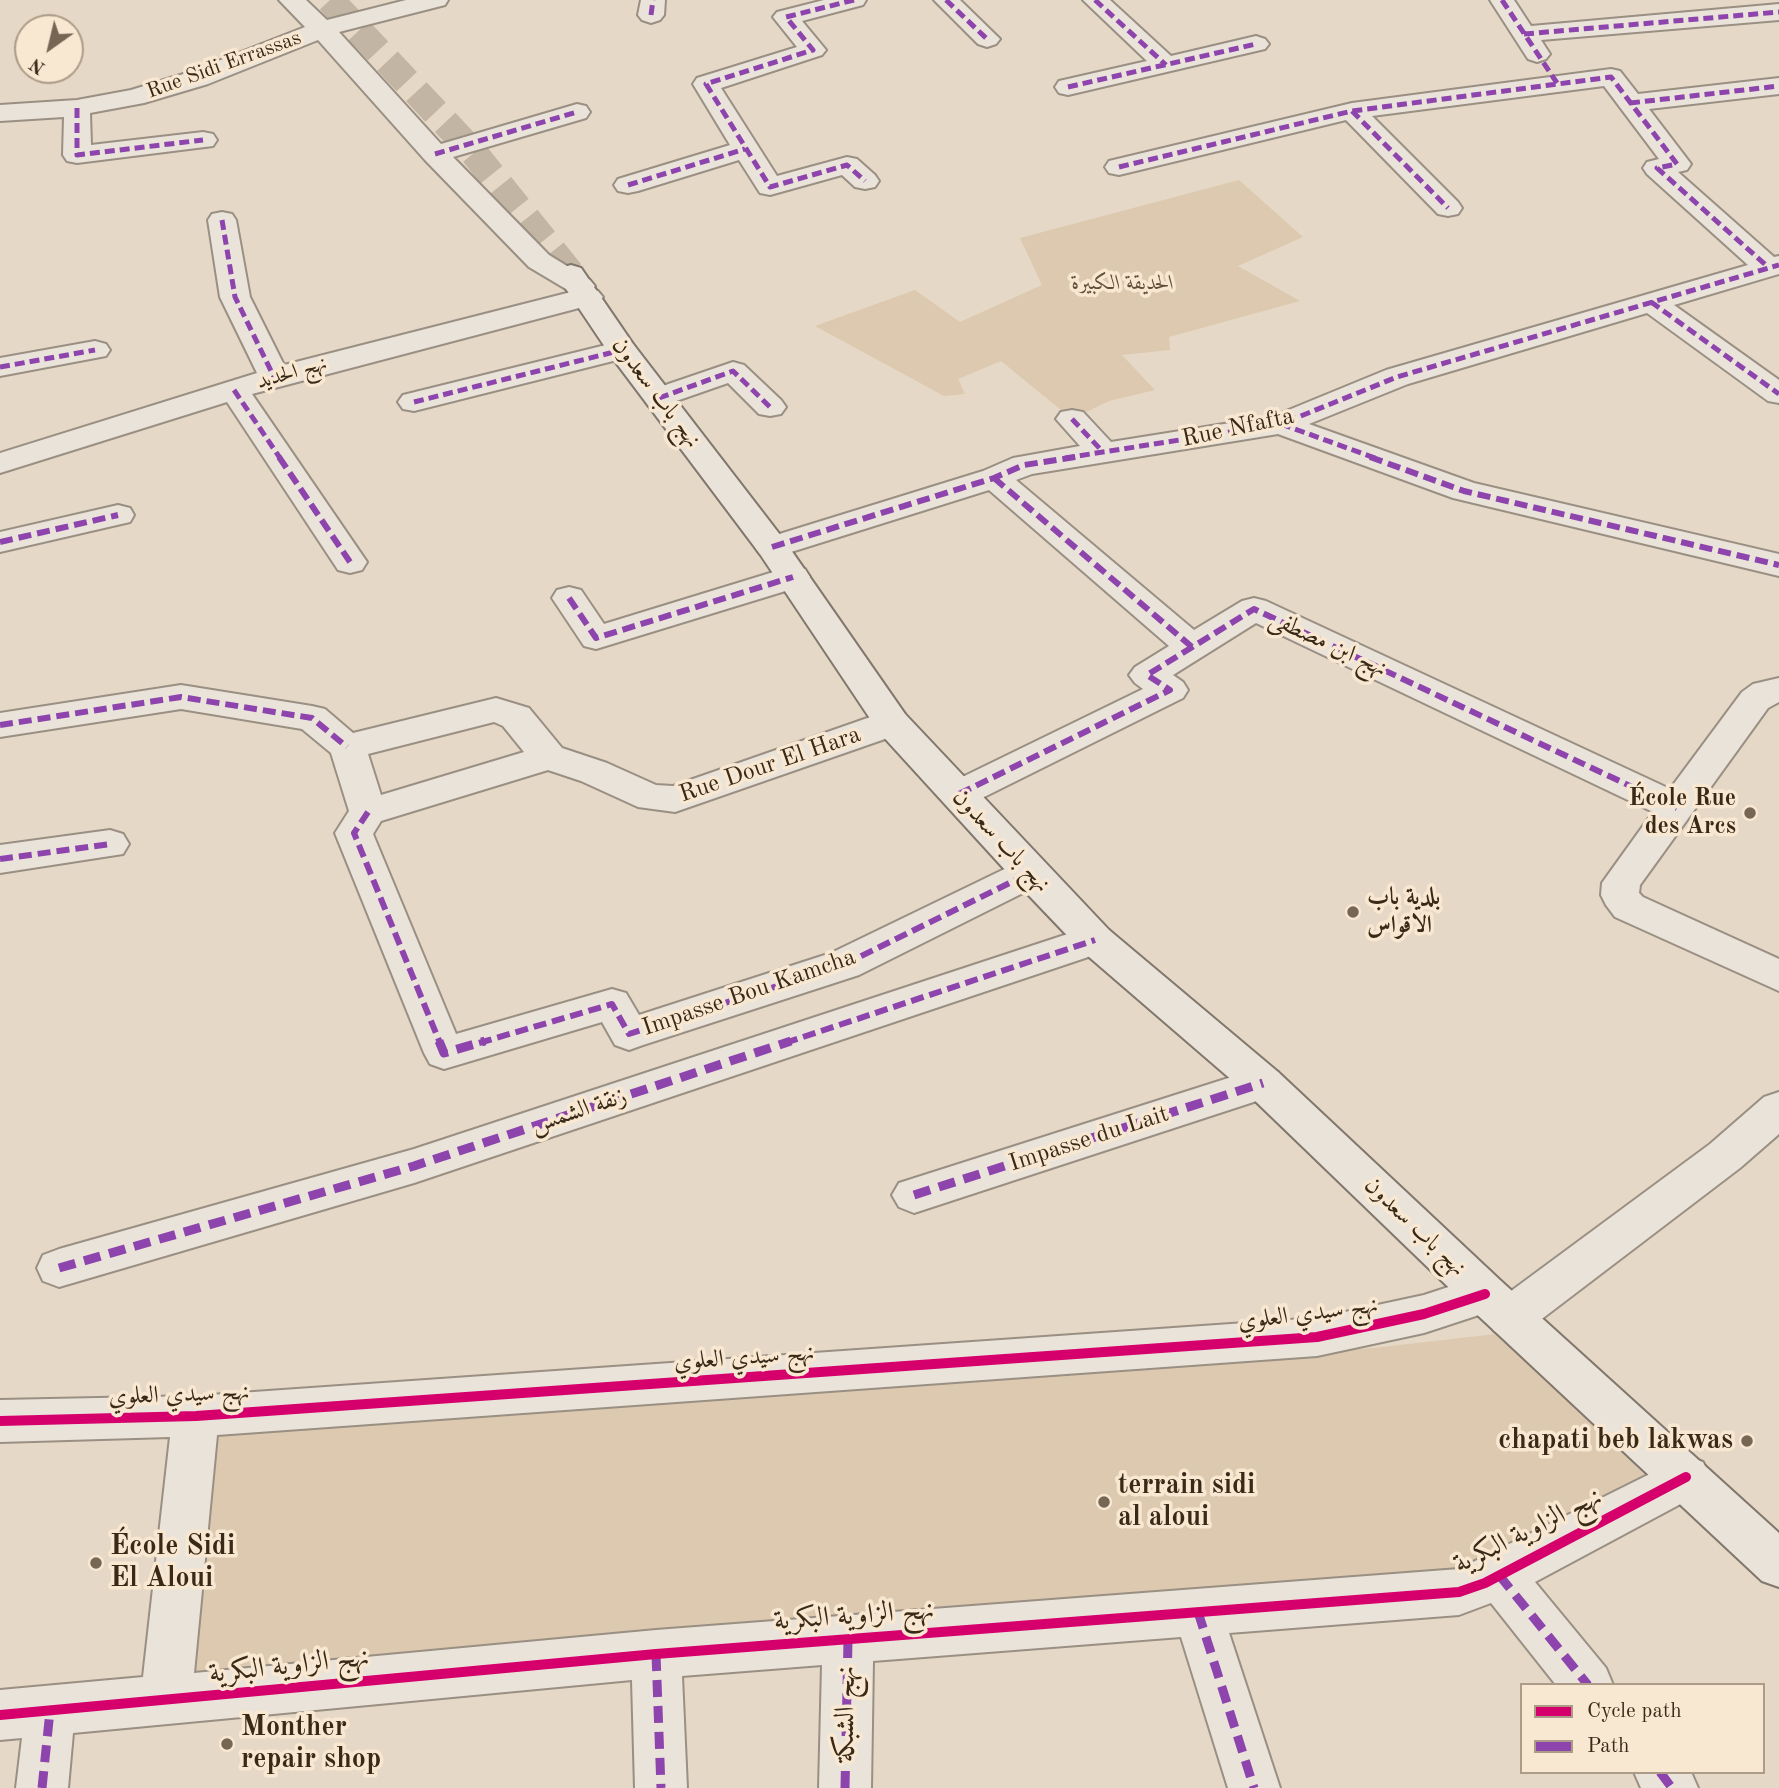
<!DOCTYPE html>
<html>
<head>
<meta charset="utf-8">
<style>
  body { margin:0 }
  #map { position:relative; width:1779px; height:1788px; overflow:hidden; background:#e6d8c6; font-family:"Old Standard TT",serif }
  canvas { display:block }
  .legend { position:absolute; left:1520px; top:1683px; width:245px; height:91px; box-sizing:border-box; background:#f8e7d1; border:2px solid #ac9b87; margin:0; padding:9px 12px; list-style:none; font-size:21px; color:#392917 }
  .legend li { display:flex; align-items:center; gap:14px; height:35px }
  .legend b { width:35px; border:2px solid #ac9b87 }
  .north { position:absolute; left:14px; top:14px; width:70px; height:70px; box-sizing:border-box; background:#f8e7d1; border:2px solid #ac9b87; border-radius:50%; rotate:214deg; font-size:19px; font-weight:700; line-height:28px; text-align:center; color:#392917 }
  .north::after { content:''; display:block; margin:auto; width:24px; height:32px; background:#766654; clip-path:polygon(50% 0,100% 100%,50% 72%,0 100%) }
</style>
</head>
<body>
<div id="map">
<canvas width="1779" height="1788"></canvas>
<ul class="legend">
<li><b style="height:9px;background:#d6006c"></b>Cycle path</li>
<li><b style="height:9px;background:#8e44ad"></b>Path</li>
</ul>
<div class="north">N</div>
</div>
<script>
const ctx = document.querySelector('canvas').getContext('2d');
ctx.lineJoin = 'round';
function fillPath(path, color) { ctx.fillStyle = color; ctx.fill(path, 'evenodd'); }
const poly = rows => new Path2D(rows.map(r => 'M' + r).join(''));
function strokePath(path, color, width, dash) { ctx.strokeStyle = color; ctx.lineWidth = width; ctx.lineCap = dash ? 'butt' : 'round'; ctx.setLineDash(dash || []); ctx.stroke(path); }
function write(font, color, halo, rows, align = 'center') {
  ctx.font = font + ' "Old Standard TT",Amiri,serif'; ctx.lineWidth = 7; ctx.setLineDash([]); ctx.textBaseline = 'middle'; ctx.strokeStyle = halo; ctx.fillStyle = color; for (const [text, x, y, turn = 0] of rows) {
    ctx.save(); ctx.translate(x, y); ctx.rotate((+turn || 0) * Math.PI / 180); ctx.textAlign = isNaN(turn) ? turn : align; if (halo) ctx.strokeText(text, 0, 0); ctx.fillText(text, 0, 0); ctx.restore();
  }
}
fillPath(poly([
  [1239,180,1303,237,1238,266,1300,301,1169,337,1170,350,1122,355,1155,390,1109,401,1072,419,1001,361,958,379,965,394,944,396,815,326,915,290,960,322,1042,285,1020,238],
  [1496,1334,1658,1487,1465,1575,195,1682,214,1423,1373,1348]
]), '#dcc9af');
strokePath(poly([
  [330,0,474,153,571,274]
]), '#c3b5a3', 28, [28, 14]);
const street = poly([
  [279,0,306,0,327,20,406,0,448,0,445,5,339,32,441,144,577,104,586,106,590,112,586,118,453,157,549,255,590,280,595,286,592,289,598,291,603,297,598,303,252,394,367,562,362,570,350,573,338,570,227,402,0,473,0,453,257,373,220,297,208,220,212,214,222,212,232,214,236,220,250,297,284,365,571,292,529,267,425,160,318,40,208,84,144,103,90,113,91,145,203,132,213,134,217,140,213,146,77,163,67,161,63,155,64,117,0,121,0,105,77,100,131,90,190,72,305,27,279,0],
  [641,0,665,0,664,15,660,20,651,23,642,20,638,15,641,0],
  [824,0,866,0,863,5,802,21,826,50,822,55,721,88,777,176,847,157,857,159,875,175,879,181,875,187,865,189,855,187,842,175,770,195,760,193,739,160,638,191,628,193,618,191,614,185,618,179,730,145,693,84,697,78,797,47,773,17,777,12,824,0],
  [934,0,960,0,1000,39,996,44,987,47,978,44,934,0],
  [1083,0,1110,0,1171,56,1256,36,1265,39,1269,44,1265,49,1068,95,1059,93,1055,87,1059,81,1147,61,1083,0],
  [1490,0,1514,0,1531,26,1779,4,1779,20,1541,40,1550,54,1546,59,1537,62,1528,59,1490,0],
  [1611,69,1620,71,1638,94,1779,78,1779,94,1649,109,1691,164,1687,170,1678,172,1774,257,1779,256,1779,274,1674,305,1779,380,1779,403,1768,401,1647,313,1408,384,1309,424,1474,483,1779,554,1779,576,1453,498,1278,434,1032,474,1016,480,1194,630,1242,601,1254,598,1266,601,1670,789,1742,692,1753,684,1779,678,1779,702,1768,708,1640,885,1639,893,1643,897,1779,959,1779,991,1615,917,1606,905,1601,895,1602,883,1653,812,1256,623,1173,675,1183,682,1188,690,1183,698,972,803,959,807,946,803,941,794,946,785,1143,689,1135,683,1129,675,1135,667,1169,646,989,490,772,558,760,554,755,547,760,540,983,471,1013,458,1080,446,1056,419,1061,412,1072,410,1083,412,1111,442,1274,416,1386,370,1748,265,1647,174,1643,168,1647,162,1659,159,1604,86,1372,116,1458,202,1462,208,1458,214,1448,216,1438,214,1346,120,1119,175,1109,173,1105,167,1109,161,1352,103,1611,69],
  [95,341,106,344,110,350,106,356,0,376,0,358,95,341],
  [622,341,633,344,637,350,633,356,414,411,403,409,398,402,403,395,622,341],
  [733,362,744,365,781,400,786,407,781,414,770,416,759,414,728,383,659,407,648,405,644,398,648,391,733,362],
  [118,505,130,508,134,515,130,522,0,552,0,532,118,505],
  [793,566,805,569,810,577,805,585,596,649,584,646,552,598,557,590,569,587,581,590,604,624,793,566],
  [181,685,312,706,325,709,353,733,496,698,529,708,562,748,607,763,656,785,673,786,879,714,892,711,905,714,910,723,905,732,675,812,638,807,581,781,548,770,381,821,373,834,456,1034,612,989,626,993,639,1015,831,953,1017,863,1030,859,1043,863,1049,873,1043,883,859,975,643,1045,629,1050,615,1045,602,1022,444,1069,430,1064,424,1053,335,833,349,811,331,753,302,729,181,709,0,737,0,713,181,685],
  [494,722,503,726,524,752,381,795,368,754,494,722],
  [110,830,123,834,129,844,123,854,0,873,0,845,110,830],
  [1095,925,1109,930,1115,940,1109,950,414,1183,59,1287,43,1281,37,1268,43,1255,59,1249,414,1149,1095,925],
  [1263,1067,1278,1072,1284,1083,1278,1094,914,1213,899,1207,892,1195,899,1183,1263,1067],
  [1779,1092,1779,1134,1740,1168,1526,1331,1510,1336,1494,1331,1488,1317,1491,1311,1424,1333,1317,1356,217,1435,194,1673,656,1630,1459,1569,1686,1456,1703,1462,1710,1477,1703,1492,1535,1582,1606,1668,1613,1685,1556,1685,1491,1603,1459,1615,1229,1633,1280,1788,1228,1788,1181,1637,873,1661,871,1788,819,1788,822,1665,682,1676,687,1788,635,1788,632,1680,73,1733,68,1788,16,1788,22,1738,0,1740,0,1690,143,1677,170,1437,0,1442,0,1400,196,1396,1317,1318,1424,1295,1485,1275,1501,1281,1507,1294,1710,1144,1764,1097,1779,1092],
  [1634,1772,1691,1772,1698,1788,1641,1788,1634,1772]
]);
const secondary = poly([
  [571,265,581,268,633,344,784,540,905,714,1109,930,1278,1072,1501,1281,1779,1533,1779,1587,1762,1581,1469,1307,1248,1094,1081,950,1017,883,879,732,760,554,611,356,556,274,561,268,571,265]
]);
strokePath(street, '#9a8f83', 4);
strokePath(secondary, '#81776c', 4);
fillPath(street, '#eae3da');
fillPath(secondary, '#eae3da');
strokePath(poly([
  [854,0,786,17,813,50,706,84,770,187,847,165,865,181],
  [946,0,987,39],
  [1095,0,1166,65],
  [1502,0,1557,83],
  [651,15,653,0],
  [1524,34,1779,12],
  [1068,87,1256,44],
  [1630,103,1779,86],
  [77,108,77,155,203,140],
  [1352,111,1448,208],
  [435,154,577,112],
  [1119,167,1352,111,1611,77,1677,164,1657,168,1768,267],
  [628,185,745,149],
  [222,220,235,297,274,377],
  [1651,302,1779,394],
  [0,367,95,350],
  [234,390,280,458],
  [659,398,733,371,770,407],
  [414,402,622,350],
  [1072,419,1103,452],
  [1281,424,1375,458],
  [1065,458,1281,424,1397,377,1779,265]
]), '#8e44ad', 5, [10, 5]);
strokePath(poly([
  [279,457,350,562],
  [1370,457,1464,491,1779,565],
  [994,478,1192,647],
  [0,542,118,515],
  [772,547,994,478,1024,465,1076,457],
  [569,598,596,638,793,577],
  [0,725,181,697,312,718,347,747],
  [959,794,1170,690,1147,675,1254,609,1677,808],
  [368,812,354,833,440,1043],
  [0,859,110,844],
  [479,1043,612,1004,629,1034,845,964,1030,873],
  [785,1043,1095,940]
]), '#8e44ad', 6, [13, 6]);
strokePath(poly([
  [439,1041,444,1053,485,1041],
  [914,1195,1263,1083],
  [59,1268,414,1166,791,1041],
  [1499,1575,1588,1685],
  [1198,1612,1254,1788],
  [656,1654,661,1788],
  [1660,1772,1672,1788],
  [42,1788,50,1711],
  [845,1788,848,1640]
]), '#8e44ad', 9, [17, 9]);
strokePath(poly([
  [0,1421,196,1416,1317,1337,1424,1314,1485,1294],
  [0,1715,656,1654,1459,1592,1485,1583,1686,1477]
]), '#d6006c', 10);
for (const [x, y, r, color] of [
  [1750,813,7,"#766654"],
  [1353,912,7,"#766654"],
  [1747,1441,7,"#766654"],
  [1104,1502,7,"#766654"],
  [96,1563,7,"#766654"],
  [227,1744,7,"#766654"]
]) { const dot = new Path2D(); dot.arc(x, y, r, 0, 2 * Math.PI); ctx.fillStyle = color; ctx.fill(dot); strokePath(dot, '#f8e7d1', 2.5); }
write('21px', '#392917', '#f8e7d1', [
  ["Rue Sidi Errassas",224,65,-20],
  ["نهج الحديد",292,373,-16]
]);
write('italic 21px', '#604e38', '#f8e7d1', [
  ["الحديقة الكبيرة",1123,283]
]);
write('24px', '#392917', '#f8e7d1', [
  ["نهج باب سعدون",656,393,53],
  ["Rue Nfafta",1238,428,-12],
  ["نهج ابن مصطفى",1328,644,25],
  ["Rue Dour El Hara",770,765,-19],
  ["نهج باب سعدون",1001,841,47],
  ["Impasse Bou Kamcha",749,993,-19],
  ["زنقة الشمس",579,1111,-18],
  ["Impasse du Lait",1089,1139,-18],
  ["نهج باب سعدون",1415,1227,44],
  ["نهج سيدي العلوي",1308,1314,-7],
  ["نهج سيدي العلوي",744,1358,-4],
  ["نهج سيدي العلوي",179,1395,-2]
]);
write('bold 24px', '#392917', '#f8e7d1', [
  ["École Rue",1736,799],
  ["des Arcs",1736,827],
  ["بلدية باب",1367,898,"left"],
  ["الاقواس",1367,926,"left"]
], 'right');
write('bold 28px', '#392917', '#f8e7d1', [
  ["chapati beb lakwas",1733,1441,"right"],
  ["terrain sidi",1118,1486],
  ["al aloui",1118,1518],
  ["École Sidi",110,1547],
  ["El Aloui",110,1579],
  ["Monther",241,1728],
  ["repair shop",241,1760]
], 'left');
write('28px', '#392917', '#f8e7d1', [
  ["نهج الزاوية البكرية",1528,1531,-26],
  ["نهج الزاوية البكرية",854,1616,-4],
  ["نهج الزاوية البكرية",289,1666,-6],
  ["نهج الشبكة",846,1714,-89]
]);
</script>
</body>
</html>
